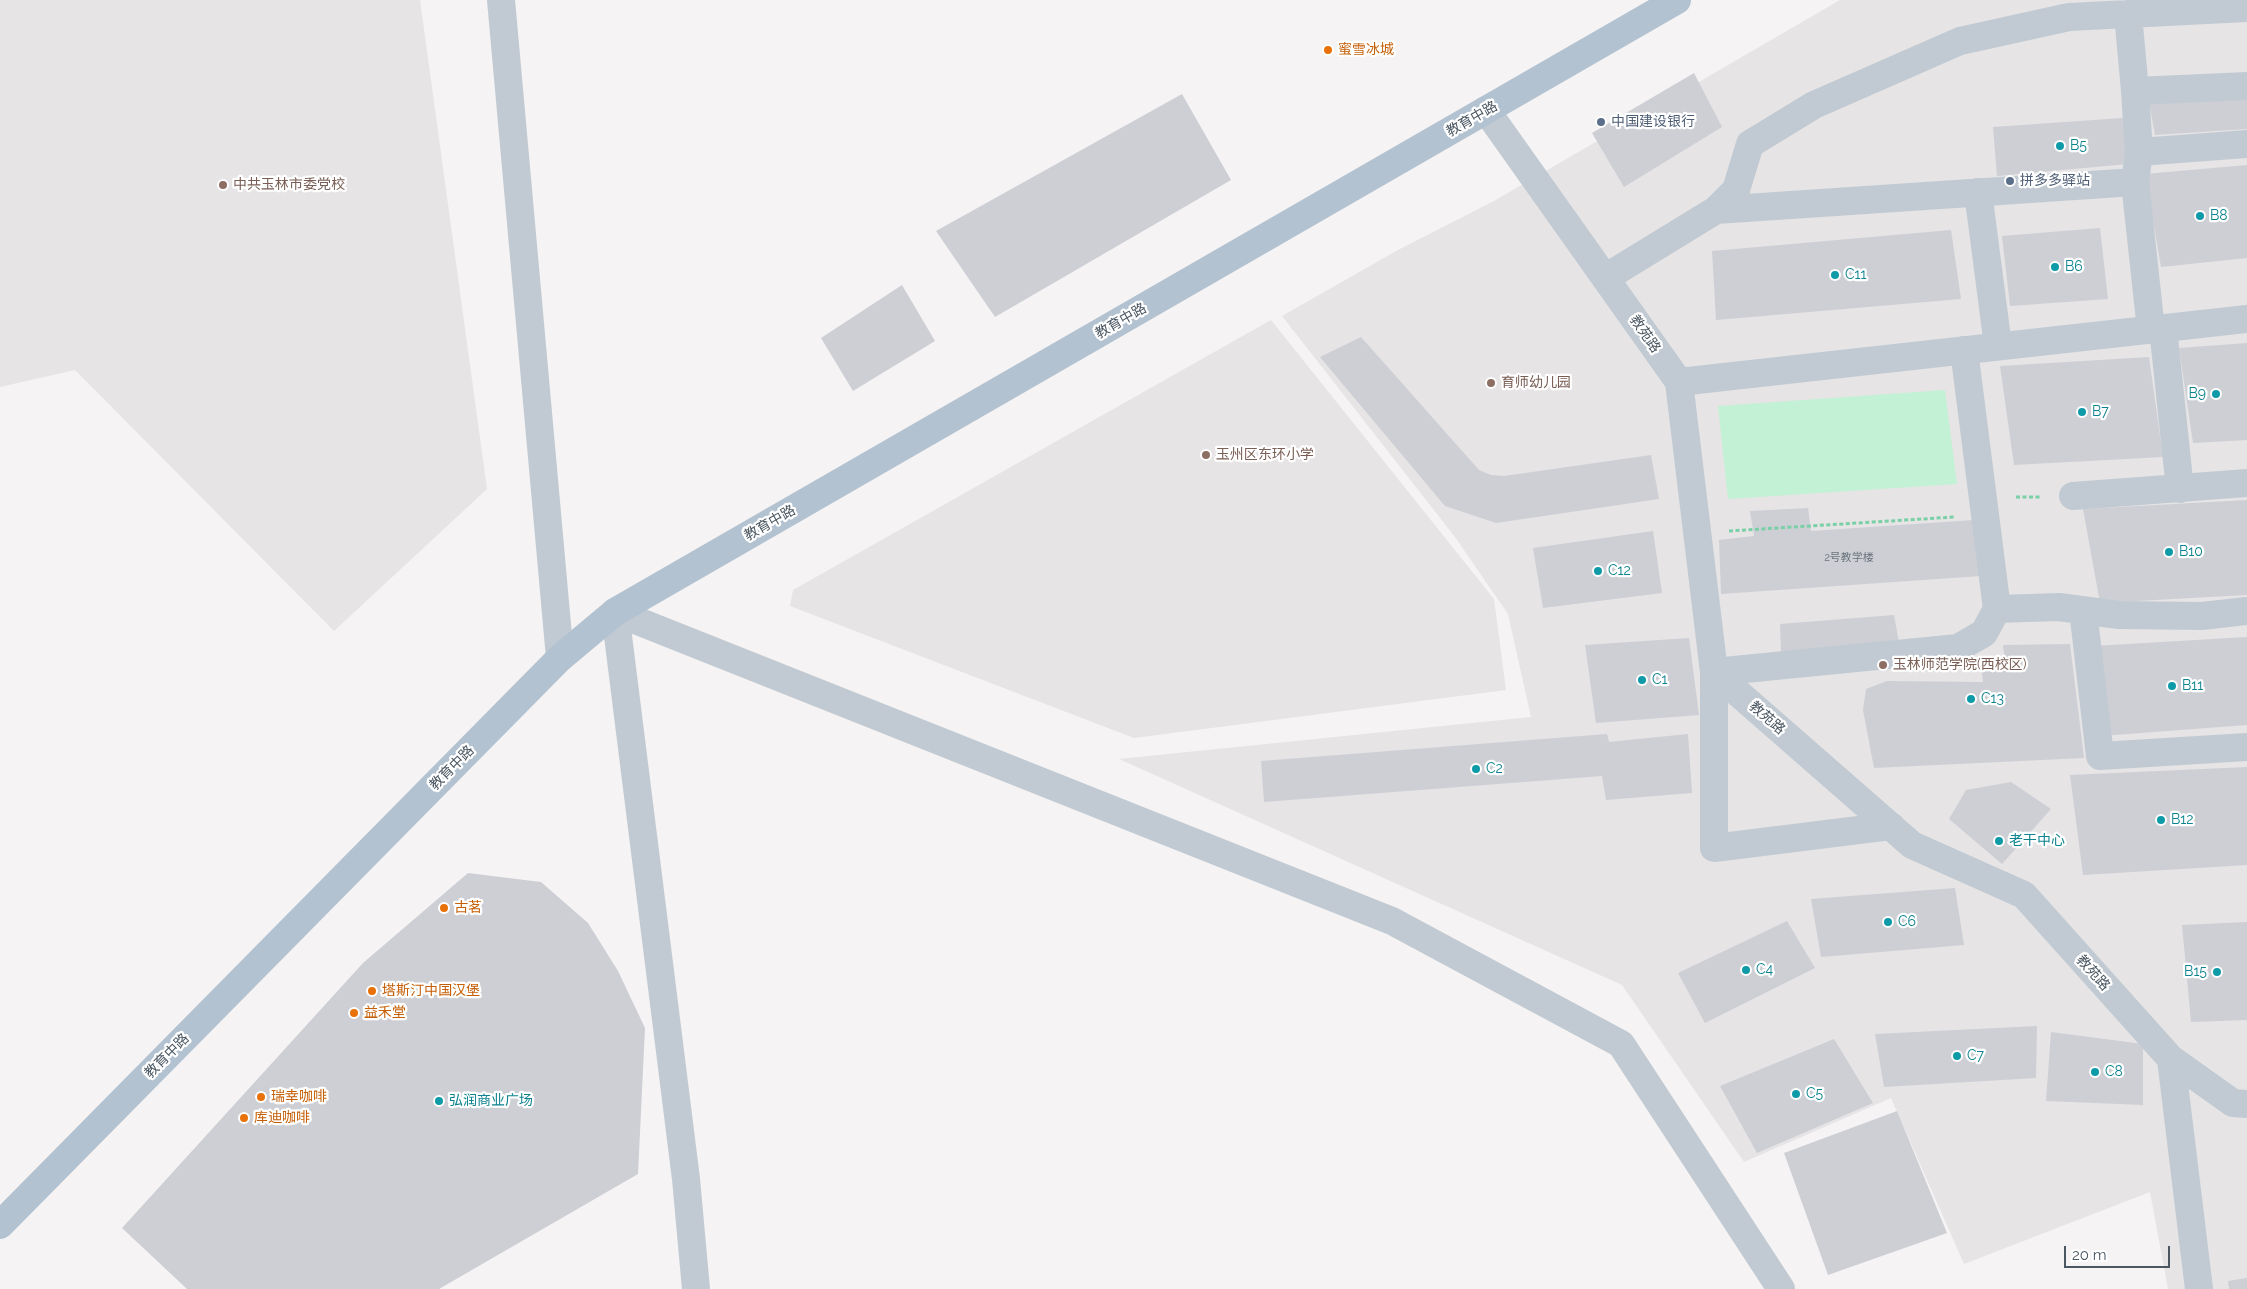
<!DOCTYPE html>
<html>
<head>
<meta charset="utf-8">
<style>
  body { margin:0 }
  #map { position:relative; width:2247px; height:1289px; overflow:hidden; background:#f5f3f3; font-family:Raleway,sans-serif }
  canvas { display:block }
  .scale { position:absolute; left:2064px; top:1246px; width:106px; height:22px; box-sizing:border-box; border:2px solid #4a5661; border-top:0; padding-left:6px; font-size:15px; line-height:18px; white-space:nowrap; color:#4a5661; -webkit-text-stroke:4px #fff; paint-order:stroke }
</style>
</head>
<body>
<div id="map">
<canvas width="2247" height="1289"></canvas>
<div class="scale">20 m</div>
</div>
<script>
const ctx = document.querySelector('canvas').getContext('2d');
ctx.lineJoin = 'round';
function fillPath(path, color) { ctx.fillStyle = color; ctx.fill(path, 'evenodd'); }
const poly = rows => new Path2D(rows.map(r => 'M' + r).join(''));
function strokePath(path, color, width, dash) { ctx.strokeStyle = color; ctx.lineWidth = width; ctx.lineCap = dash ? 'butt' : 'round'; ctx.setLineDash(dash || []); ctx.stroke(path); }
function write(font, color, halo, rows, align = 'center') {
  ctx.font = font + ' Raleway,"Noto Sans SC",sans-serif'; ctx.lineWidth = 4.5; ctx.setLineDash([]); ctx.textBaseline = 'middle'; ctx.strokeStyle = halo; ctx.fillStyle = color; for (const [text, x, y, turn = 0] of rows) {
    ctx.save(); ctx.translate(x, y); ctx.rotate((+turn || 0) * Math.PI / 180); ctx.textAlign = isNaN(turn) ? turn : align; if (halo) ctx.strokeText(text, 0, 0); ctx.fillText(text, 0, 0); ctx.restore();
  }
}
fillPath(poly([
  [0,0,420,0,487,489,334,631,75,370,0,387],
  [1840,0,2247,0,2247,1289,2168,1289,2150,1192,1964,1264,1891,1098,1744,1162,1622,985,1119,759,1531,717,1508,614,1455,537,1282,316,1398,250,1494,201],
  [1271,320,1494,599,1506,690,1134,738,790,606,793,590]
]), '#e6e4e5');
fillPath(poly([
  [1945,390,1957,484,1728,499,1718,406]
]), '#c3f1d5');
fillPath(poly([
  [1694,73,1722,127,1624,187,1592,133],
  [1182,94,1231,180,995,317,936,231],
  [2247,97,2247,129,2155,135,2149,102],
  [2123,118,2128,164,1997,176,1993,127],
  [2247,165,2247,258,2161,267,2145,174],
  [2100,228,2108,299,2010,306,2002,236],
  [1951,230,1961,299,1716,320,1712,251],
  [902,285,935,341,853,391,821,338],
  [1361,337,1479,470,1491,475,1504,476,1651,455,1659,499,1496,523,1445,506,1320,357],
  [2247,343,2247,440,2193,443,2179,348],
  [2149,357,2163,457,2014,465,2000,366],
  [2247,500,2247,595,2100,603,2083,509],
  [1808,508,1811,531,1974,520,1981,576,1721,594,1719,540,1754,536,1750,511],
  [1653,531,1662,593,1543,608,1533,548],
  [1894,615,1899,643,1781,652,1780,624],
  [2247,637,2247,725,2101,736,2093,646],
  [1689,638,1699,715,1596,723,1585,645],
  [2070,644,2084,758,1874,768,1863,710,1866,689,1887,681,1983,682,1981,665,2005,661,2003,645],
  [1607,734,1609,742,1688,734,1692,793,1606,800,1602,776,1264,802,1261,761],
  [2247,767,2247,865,2083,875,2070,775],
  [2011,782,2051,809,2002,864,1949,819,1966,790],
  [468,873,541,882,588,923,618,971,645,1028,638,1174,439,1289,187,1289,122,1228,363,963],
  [1955,888,1964,945,1821,957,1811,899],
  [1787,921,1815,968,1705,1023,1678,973],
  [2247,922,2247,1020,2191,1022,2182,925],
  [2037,1026,2036,1078,1884,1087,1875,1034],
  [2051,1032,2143,1044,2143,1105,2046,1101],
  [1834,1039,1873,1103,1757,1153,1720,1086],
  [1897,1111,1947,1233,1828,1275,1784,1153],
  [2247,1278,2247,1289,2229,1289,2228,1281]
]), '#cdcfd5');
strokePath(poly([
  [2016,497,2042,497],
  [1729,531,1954,517]
]), '#7ad0a6', 3, [4, 2.5]);
strokePath(poly([
  [501,0,560,658],
  [2128,14,2135,91],
  [1486,110,1679,382,1714,672,1912,845,2024,895,2171,1059,2233,1103,2247,1104],
  [2139,152,2135,91,2247,86],
  [2135,182,2151,330],
  [1978,192,1998,346],
  [1716,210,2135,182,2139,152,2247,144],
  [1605,278,1716,210,1736,190,1750,144,1814,105,1960,41,2069,17,2247,8],
  [2163,328,2180,489],
  [1964,350,1997,609],
  [1679,382,2247,319],
  [2073,496,2247,483],
  [2083,610,2100,756,2247,747],
  [1891,826,1714,848,1714,672,1958,648,1984,633,1997,609,2059,607,2119,615,2202,616,2247,611],
  [2171,1059,2199,1289],
  [696,1289,686,1179,615,612,1392,921,1621,1044,1781,1289]
]), '#c1cad2', 28);
strokePath(poly([
  [0,1225,560,658,615,612,1677,0]
]), '#b3c2d1', 28);
for (const [x, y, r, color] of [
  [1328,50,5,"#e8710a"],
  [1601,122,5,"#5c6f8a"],
  [2060,146,5,"#0f9aa8"],
  [2010,181,5,"#5c6f8a"],
  [223,185,5,"#8d6e63"],
  [2200,216,5,"#0f9aa8"],
  [2055,267,5,"#0f9aa8"],
  [1835,275,5,"#0f9aa8"],
  [1491,383,5,"#8d6e63"],
  [2216,394,5,"#0f9aa8"],
  [2082,412,5,"#0f9aa8"],
  [1206,455,5,"#8d6e63"],
  [2169,552,5,"#0f9aa8"],
  [1598,571,5,"#0f9aa8"],
  [1883,665,5,"#8d6e63"],
  [1642,680,5,"#0f9aa8"],
  [2172,686,5,"#0f9aa8"],
  [1971,699,5,"#0f9aa8"],
  [1476,769,5,"#0f9aa8"],
  [2161,820,5,"#0f9aa8"],
  [1999,841,5,"#0f9aa8"],
  [444,908,5,"#e8710a"],
  [1888,922,5,"#0f9aa8"],
  [1746,970,5,"#0f9aa8"],
  [2217,972,5,"#0f9aa8"],
  [372,991,5,"#e8710a"],
  [354,1013,5,"#e8710a"],
  [1957,1056,5,"#0f9aa8"],
  [2095,1072,5,"#0f9aa8"],
  [1796,1094,5,"#0f9aa8"],
  [261,1097,5,"#e8710a"],
  [439,1101,5,"#0f9aa8"],
  [244,1118,5,"#e8710a"]
]) { const dot = new Path2D(); dot.arc(x, y, r, 0, 2 * Math.PI); ctx.fillStyle = color; ctx.fill(dot); strokePath(dot, '#fff', 2); }
write('11px', '#6b747e', null, [
  ["2号教学楼",1849,558]
]);
write('14px', '#c56008', '#fff', [
  ["蜜雪冰城",1338,50],
  ["古茗",454,908],
  ["塔斯汀中国汉堡",382,991],
  ["益禾堂",364,1013],
  ["瑞幸咖啡",271,1097],
  ["库迪咖啡",254,1118]
], 'left');
write('14px', '#4a5661', '#fff', [
  ["教育中路",1472,119,-30],
  ["教育中路",1121,321,-30],
  ["教苑路",1645,334,55],
  ["教育中路",770,523,-30],
  ["教苑路",1767,718,41],
  ["教育中路",452,768,-45],
  ["教苑路",2093,973,48],
  ["教育中路",167,1056,-45]
]);
write('14px', '#4e5e75', '#fff', [
  ["中国建设银行",1611,122],
  ["拼多多驿站",2020,181]
], 'left');
write('14px', '#0d838f', '#fff', [
  ["B5",2070,146],
  ["B8",2210,216],
  ["B6",2065,267],
  ["C11",1845,275],
  ["B9",2206,394,"right"],
  ["B7",2092,412],
  ["B10",2179,552],
  ["C12",1608,571],
  ["C1",1652,680],
  ["B11",2182,686],
  ["C13",1981,699],
  ["C2",1486,769],
  ["B12",2171,820],
  ["老干中心",2009,841],
  ["C6",1898,922],
  ["C4",1756,970],
  ["B15",2207,972,"right"],
  ["C7",1967,1056],
  ["C8",2105,1072],
  ["C5",1806,1094],
  ["弘润商业广场",449,1101]
], 'left');
write('14px', '#785e54', '#fff', [
  ["中共玉林市委党校",233,185],
  ["育师幼儿园",1501,383],
  ["玉州区东环小学",1216,455],
  ["玉林师范学院(西校区)",1893,665]
], 'left');
</script>
</body>
</html>
